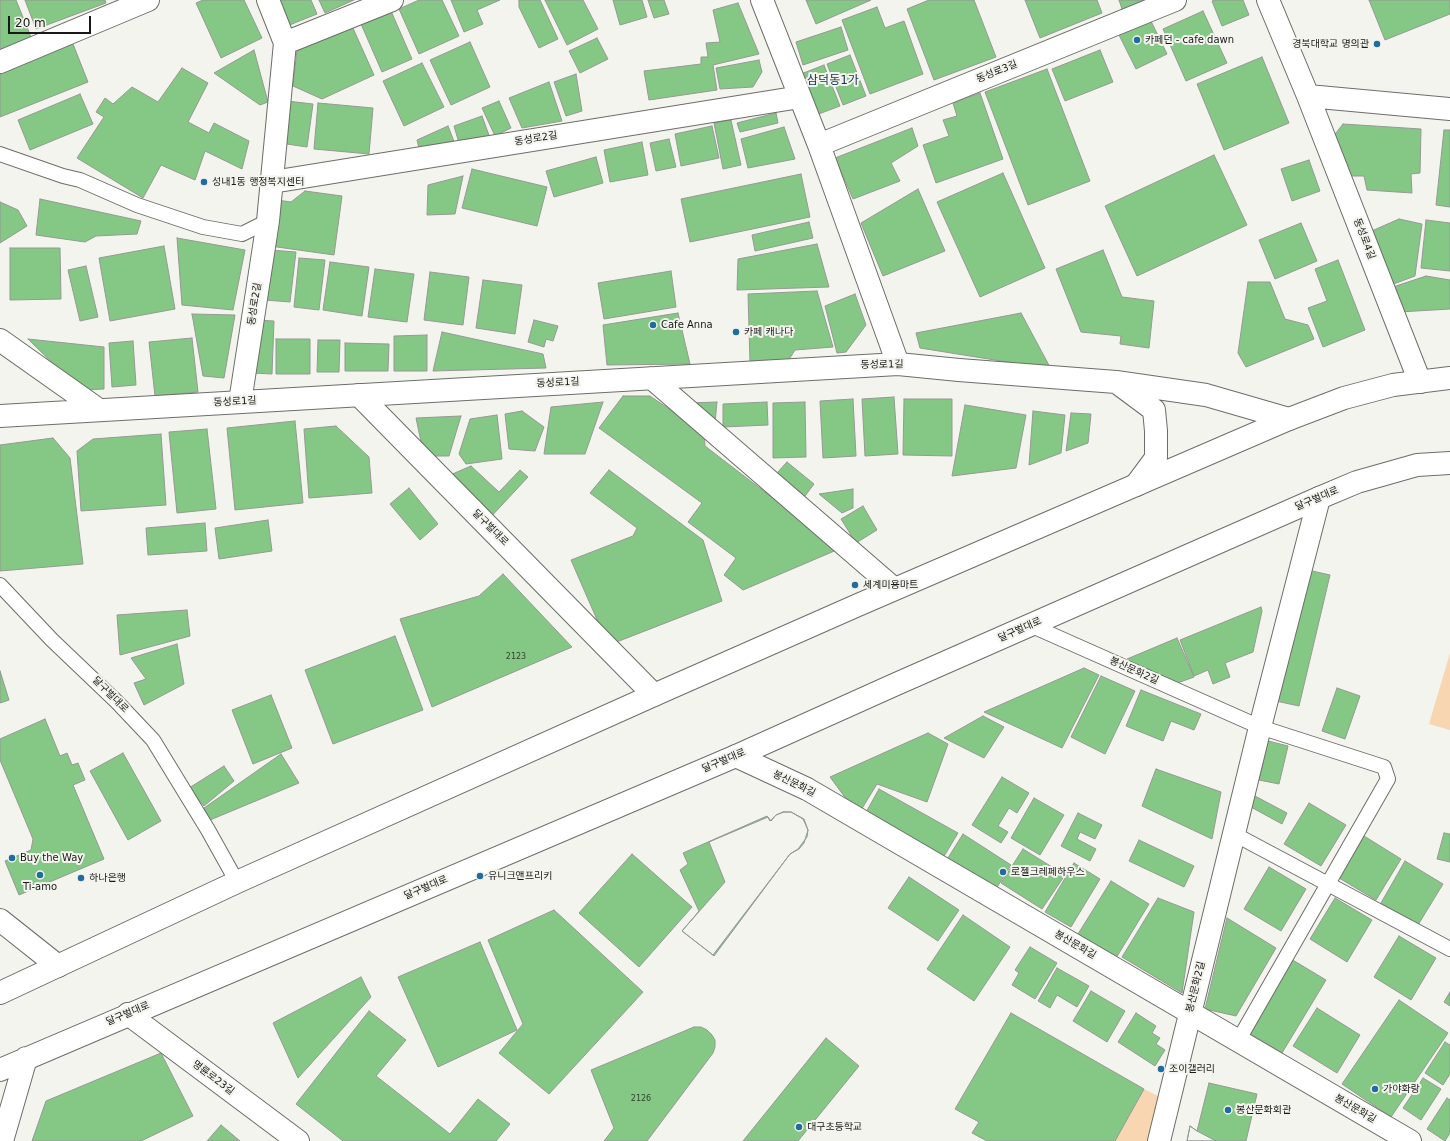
<!DOCTYPE html>
<html>
<head>
<meta charset="utf-8">
<style>
  body { margin:0 }
  #map { position:relative; width:1450px; height:1141px; overflow:hidden; background:#f3f4ee; font-family:"DejaVu Sans",sans-serif }
  canvas { display:block }
  .scale { position:absolute; left:8px; top:16px; width:83px; height:18px; box-sizing:border-box; border:2px solid #181916; border-top:0; padding-left:5px; font-size:12px; line-height:14px; white-space:nowrap; color:#181916; -webkit-text-stroke:3px #f3f4ee; paint-order:stroke }
</style>
</head>
<body>
<div id="map">
<canvas width="1450" height="1141"></canvas>
<div class="scale">20 m</div>
</div>
<script>
const ctx = document.querySelector('canvas').getContext('2d');
ctx.lineJoin = 'round';
function fillPath(path, color) { ctx.fillStyle = color; ctx.fill(path, 'evenodd'); }
const poly = rows => new Path2D(rows.map(r => 'M' + r).join(''));
function strokePath(path, color, width, dash) { ctx.strokeStyle = color; ctx.lineWidth = width; ctx.lineCap = dash ? 'butt' : 'round'; ctx.setLineDash(dash || []); ctx.stroke(path); }
function write(font, color, halo, rows, align = 'center') {
  ctx.font = font + ' "DejaVu Sans","Noto Sans KR",sans-serif'; ctx.lineWidth = 4; ctx.setLineDash([]); ctx.textBaseline = 'middle'; ctx.strokeStyle = halo; ctx.fillStyle = color; for (const [text, x, y, turn = 0] of rows) {
    ctx.save(); ctx.translate(x, y); ctx.rotate((+turn || 0) * Math.PI / 180); ctx.textAlign = isNaN(turn) ? turn : align; if (halo) ctx.strokeText(text, 0, 0); ctx.fillText(text, 0, 0); ctx.restore();
  }
}
fillPath(poly([
  [1450,653,1450,730,1429,724],
  [1144,1089,1166,1100,1156,1141,1115,1141]
]), '#f7d6b1');
const building = poly([
  [0,0,16,0,33,42,0,55,0,0],
  [25,0,105,0,106,3,36,29,25,0],
  [203,0,244,0,262,38,221,58,196,3,203,0],
  [276,0,311,0,317,14,287,26,276,0],
  [319,0,354,0,325,13,319,0],
  [419,0,442,0,459,36,419,54,399,9,419,0],
  [451,0,500,0,477,10,483,24,464,32,451,0],
  [519,0,540,0,558,39,539,48,519,7,519,0],
  [545,0,583,0,598,29,567,45,545,0],
  [613,0,642,0,647,17,620,25,613,0],
  [648,0,664,0,669,14,654,18,648,0],
  [806,0,871,0,816,24,806,0],
  [929,0,974,0,996,57,934,80,907,9,929,0],
  [1025,0,1097,0,1102,13,1040,38,1025,0],
  [1119,0,1152,0,1123,12,1119,0],
  [1215,0,1243,0,1249,15,1222,26,1212,1,1215,0],
  [1369,0,1450,0,1450,14,1385,40,1369,0],
  [738,3,759,54,713,65,717,90,649,100,644,71,701,64,701,57,708,57,706,43,720,42,713,10,738,3],
  [877,7,885,28,904,21,923,74,870,94,842,20,877,7],
  [391,11,412,59,382,72,361,24,391,11],
  [1203,11,1227,63,1186,81,1163,29,1203,11],
  [1149,17,1167,54,1136,69,1118,33,1149,17],
  [352,26,374,75,322,99,293,86,297,50,352,26],
  [841,27,848,50,803,65,796,42,841,27],
  [597,38,608,59,580,73,569,51,597,38],
  [470,42,490,87,451,105,430,60,470,42],
  [73,44,88,82,0,117,0,73,73,44],
  [254,50,268,102,260,105,214,73,254,50],
  [1100,50,1113,82,1065,101,1052,69,1100,50],
  [850,55,866,96,843,105,827,64,850,55],
  [1262,57,1289,123,1224,150,1197,84,1262,57],
  [759,60,762,72,753,87,720,89,716,68,759,60],
  [422,63,444,107,404,126,383,81,422,63],
  [824,65,840,106,816,115,801,74,824,65],
  [182,68,208,83,188,122,209,133,214,123,249,141,242,169,205,151,195,180,161,165,143,198,77,158,104,117,96,112,105,98,113,104,132,87,158,102,182,68],
  [1047,69,1090,181,1028,205,985,92,1047,69],
  [576,74,582,111,566,116,554,82,576,74],
  [549,82,562,121,522,128,509,98,549,82],
  [980,93,1003,159,936,183,923,145,949,136,943,120,957,116,953,103,980,93],
  [80,94,93,124,30,150,18,120,80,94],
  [287,101,313,104,307,147,280,143,287,101],
  [499,101,511,128,495,136,482,108,499,101],
  [318,103,373,108,369,154,314,149,318,103],
  [776,113,778,123,740,132,737,123,776,113],
  [482,116,490,138,459,143,454,126,482,116],
  [731,120,741,165,723,169,714,123,731,120],
  [1343,124,1421,129,1420,173,1411,174,1412,193,1367,190,1364,176,1349,176,1348,163,1342,161,1332,138,1343,124],
  [448,126,455,144,419,148,417,140,448,126],
  [712,126,719,158,681,166,675,134,712,126],
  [784,127,795,159,748,168,741,139,784,127],
  [912,128,918,146,891,163,900,181,853,199,835,158,912,128],
  [1444,130,1450,130,1450,207,1436,205,1444,130],
  [669,139,676,167,656,171,650,143,669,139],
  [642,142,648,175,610,182,604,150,642,142],
  [1214,155,1247,225,1137,276,1105,206,1214,155],
  [596,157,603,183,554,197,546,171,596,157],
  [1309,160,1320,191,1292,201,1281,169,1309,160],
  [472,169,547,187,537,226,462,208,472,169],
  [1003,173,1045,268,980,297,937,202,1003,173],
  [801,174,810,217,690,242,681,199,801,174],
  [463,176,455,214,427,215,428,185,463,176],
  [918,189,945,251,883,276,861,223,918,189],
  [305,191,342,196,334,255,270,246,277,200,291,202,305,191],
  [40,199,141,221,137,234,96,236,85,242,36,235,40,199],
  [0,202,18,210,27,226,0,243,0,202],
  [1399,219,1422,224,1415,276,1391,285,1367,233,1399,219],
  [1426,220,1450,223,1450,271,1421,268,1426,220],
  [809,222,813,238,755,251,752,235,809,222],
  [1301,223,1317,261,1275,279,1259,240,1301,223],
  [177,238,245,250,233,310,182,305,177,238],
  [817,244,829,287,737,290,738,259,817,244],
  [164,246,175,309,110,321,99,258,164,246],
  [10,248,60,248,61,299,10,300,10,248],
  [270,250,296,252,290,302,265,300,270,250],
  [1103,250,1122,297,1154,301,1149,348,1120,344,1121,336,1081,332,1056,269,1103,250],
  [299,258,325,260,319,310,294,307,299,258],
  [1338,260,1365,330,1323,347,1308,308,1327,301,1315,269,1338,260],
  [330,262,369,267,362,316,323,310,330,262],
  [86,266,98,317,80,321,68,270,86,266],
  [375,269,414,274,407,322,368,317,375,269],
  [671,271,676,307,604,319,598,283,671,271],
  [430,272,469,277,463,325,424,320,430,272],
  [1426,276,1450,280,1450,309,1399,312,1390,288,1426,276],
  [483,280,522,285,515,334,476,328,483,280],
  [1248,282,1270,282,1285,319,1308,325,1314,339,1246,367,1238,353,1248,282],
  [817,291,833,347,795,350,788,361,750,362,748,294,817,291],
  [855,294,866,325,846,352,837,353,825,306,855,294],
  [678,313,690,364,607,365,603,325,678,313],
  [1021,313,1051,369,920,348,916,333,1021,313],
  [192,314,235,315,224,378,203,376,192,314],
  [255,320,274,321,272,374,253,373,255,320],
  [534,320,558,326,553,341,546,339,544,347,528,342,534,320],
  [442,332,543,354,546,368,433,371,442,332],
  [427,335,427,371,394,371,394,336,427,335],
  [192,338,198,392,155,396,149,342,192,338],
  [28,339,104,347,104,389,80,390,28,339],
  [276,339,310,339,310,374,276,374,276,339],
  [318,340,340,340,339,372,317,372,318,340],
  [133,341,136,385,112,387,109,343,133,341],
  [345,343,389,344,388,371,345,371,345,343],
  [623,396,650,396,704,433,705,446,839,549,743,590,724,575,736,558,688,522,702,503,599,428,623,396],
  [894,397,898,454,865,456,862,399,894,397],
  [853,399,856,456,823,458,820,401,853,399],
  [904,399,952,399,952,456,903,455,904,399],
  [603,402,585,454,544,454,551,407,603,402],
  [717,402,715,423,687,403,717,402],
  [767,402,768,425,723,427,723,404,767,402],
  [805,402,806,457,773,458,773,403,805,402],
  [965,405,1026,415,1016,468,952,476,965,405],
  [522,411,544,427,535,451,509,449,505,414,522,411],
  [1033,411,1065,415,1061,453,1029,465,1033,411],
  [1071,413,1091,414,1088,443,1066,451,1071,413],
  [497,415,502,459,466,464,459,454,470,419,497,415],
  [461,416,449,456,424,456,416,418,461,416],
  [295,421,303,503,235,510,227,428,295,421],
  [336,426,369,457,372,493,309,498,304,429,336,426],
  [207,429,216,509,177,513,169,432,207,429],
  [161,434,166,505,81,511,77,451,93,439,161,434],
  [53,438,70,458,83,564,0,571,0,445,53,438],
  [787,462,814,484,805,496,777,473,787,462],
  [471,466,499,492,520,470,528,477,488,520,443,478,471,466],
  [609,470,703,540,722,601,614,643,605,638,571,560,633,536,637,528,590,493,609,470],
  [409,488,438,524,420,540,390,504,409,488],
  [853,489,853,508,842,513,819,494,853,489],
  [863,506,877,530,856,543,841,519,863,506],
  [268,520,272,551,219,559,215,528,268,520],
  [205,523,207,551,148,555,146,528,205,523],
  [1308,570,1330,575,1299,706,1276,701,1308,570],
  [503,574,572,647,432,707,400,619,479,596,503,574],
  [1261,607,1262,611,1253,652,1225,663,1230,677,1213,684,1208,670,1194,676,1180,640,1261,607],
  [187,610,190,636,120,655,117,615,187,610],
  [395,636,423,710,333,744,305,670,395,636],
  [1177,638,1194,677,1172,685,1130,666,1127,659,1177,638],
  [177,644,184,684,144,705,134,683,146,679,131,658,177,644],
  [1084,668,1099,675,1062,748,984,712,1084,668],
  [0,671,9,700,0,703,0,671],
  [1101,676,1135,691,1105,754,1071,737,1101,676],
  [1337,688,1360,696,1345,739,1322,731,1337,688],
  [1141,690,1201,714,1194,730,1171,721,1163,741,1126,726,1141,690],
  [271,695,292,748,253,764,232,710,271,695],
  [983,716,1004,727,984,758,944,738,983,716],
  [45,719,60,756,67,753,72,765,78,763,85,780,73,785,104,859,19,895,5,861,31,850,33,839,0,760,0,739,45,719],
  [928,733,948,744,927,802,877,784,858,815,830,777,928,733],
  [1268,741,1288,746,1279,784,1259,780,1268,741],
  [123,753,161,821,128,840,90,771,123,753],
  [281,754,299,783,210,820,204,808,281,754],
  [224,766,234,781,204,806,189,788,224,766],
  [1156,769,1221,792,1212,839,1142,806,1156,769],
  [1002,777,1029,793,1017,813,1009,808,998,826,1008,832,1001,843,972,825,1002,777],
  [879,789,958,833,943,858,865,814,879,789],
  [1255,796,1287,813,1282,824,1249,806,1255,796],
  [1034,798,1064,815,1040,855,1011,838,1034,798],
  [1309,803,1346,825,1321,866,1284,844,1309,803],
  [783,812,791,812,803,819,808,830,807,837,798,849,790,854,713,955,682,931,699,911,680,870,688,864,683,853,767,816,770,821,776,815,783,812],
  [784,812,791,812,804,819,808,830,804,843,799,849,790,854,714,956,682,931,725,882,709,842,768,817,771,821,776,815,784,812],
  [1078,813,1102,825,1095,839,1080,832,1077,839,1096,849,1090,861,1061,846,1078,813],
  [1444,833,1450,834,1450,862,1437,859,1444,833],
  [963,834,1011,865,994,892,946,861,963,834],
  [1364,836,1401,859,1376,900,1339,878,1364,836],
  [1139,840,1194,866,1184,887,1129,861,1139,840],
  [1023,849,1065,875,1042,909,1001,883,1023,849],
  [632,854,692,907,639,967,579,913,632,854],
  [1405,861,1443,884,1418,925,1381,903,1405,861],
  [1074,863,1100,879,1071,927,1045,912,1074,863],
  [1269,867,1306,889,1281,931,1244,909,1269,867],
  [909,877,959,910,938,941,888,908,909,877],
  [1111,881,1149,904,1116,958,1078,934,1111,881],
  [1158,898,1194,912,1182,993,1122,957,1158,898],
  [1335,898,1372,920,1347,962,1310,939,1335,898],
  [554,910,643,992,549,1094,499,1053,523,1024,488,940,554,910],
  [963,915,1010,947,974,1001,927,969,963,915],
  [1227,918,1276,948,1236,1016,1205,1009,1227,918],
  [1399,936,1436,958,1411,1000,1374,977,1399,936],
  [480,942,517,1030,438,1067,398,977,480,942],
  [1030,947,1057,963,1035,999,1012,985,1019,973,1015,970,1030,947],
  [1291,959,1326,980,1282,1053,1247,1032,1291,959],
  [1057,968,1089,986,1077,1007,1057,995,1050,1008,1038,1001,1057,968],
  [361,977,371,997,298,1078,273,1023,361,977],
  [1091,991,1125,1011,1107,1042,1073,1021,1091,991],
  [1450,992,1450,1006,1444,1002,1450,992],
  [1399,1000,1448,1033,1391,1117,1342,1084,1399,1000],
  [1317,1008,1360,1035,1337,1073,1293,1046,1317,1008],
  [369,1011,406,1040,376,1076,450,1134,478,1099,510,1124,496,1141,343,1141,296,1104,369,1011],
  [1011,1013,1144,1089,1115,1141,987,1141,972,1133,979,1122,955,1109,1011,1013],
  [1136,1013,1156,1026,1152,1033,1160,1038,1156,1044,1165,1050,1155,1066,1118,1042,1136,1013],
  [694,1027,701,1027,707,1030,712,1035,715,1040,715,1047,713,1053,647,1141,604,1141,614,1128,591,1070,694,1027],
  [826,1038,859,1066,798,1141,743,1141,826,1038],
  [1445,1042,1450,1045,1450,1074,1443,1085,1425,1073,1445,1042],
  [161,1053,193,1116,141,1141,32,1141,46,1101,161,1053],
  [1423,1078,1441,1089,1421,1120,1403,1108,1423,1078],
  [1209,1083,1257,1094,1246,1141,1187,1141,1190,1126,1197,1131,1209,1083],
  [1447,1098,1450,1100,1450,1133,1445,1141,1427,1129,1447,1098],
  [221,1125,240,1141,207,1141,221,1125],
  [1190,1126,1197,1131,1216,1141,1187,1141,1190,1126]
]);
fillPath(building, '#85c785');
strokePath(building, '#959994', 1);
const service = poly([
  [0,154,63,176,80,180,137,205,203,227,242,234,268,221],
  [0,585,52,640,117,702,153,740,208,830,237,882],
  [1030,625,1260,727,1384,767,1388,779,1238,1041],
  [1234,834,1450,949]
]);
const pedestrian = poly([
  [651,378,895,589]
]);
const minor = poly([
  [762,0,819,145,898,364],
  [1268,0,1308,96,1420,382],
  [285,43,392,0],
  [0,62,148,0],
  [1308,96,1450,109],
  [819,145,1175,0],
  [272,182,800,97],
  [359,395,654,695],
  [240,402,268,221,285,43,268,0],
  [736,756,807,789,1410,1141],
  [0,920,58,966]
]);
const tertiary = poly([
  [0,340,99,410],
  [1119,384,1154,410,1156,431,1156,458,1136,485],
  [0,416,898,364,959,370,1116,382,1206,395,1289,419],
  [128,1014,298,1141],
  [1159,1141,1260,727,1319,498]
]);
const secondary = poly([
  [0,993,237,882,654,695,858,605,1289,419,1344,398,1393,385,1450,378],
  [0,1070,736,756,894,685,1319,498,1357,482,1417,465,1450,463],
  [2,1141,26,1058]
]);
strokePath(service, '#6d6e69', 16);
strokePath(pedestrian, '#6d6e69', 23);
strokePath(minor, '#6d6e69', 24);
strokePath(tertiary, '#6d6e69', 24);
strokePath(secondary, '#6d6e69', 24);
strokePath(service, '#fff', 14);
strokePath(pedestrian, '#fff', 21);
strokePath(minor, '#fff', 22);
strokePath(tertiary, '#fff', 22);
strokePath(secondary, '#fff', 22);
for (const [x, y, r, color] of [
  [1137,40,4,"#216b9e"],
  [1377,44,4,"#216b9e"],
  [204,182,4,"#216b9e"],
  [653,325,4,"#216b9e"],
  [736,332,4,"#216b9e"],
  [855,585,4,"#216b9e"],
  [12,858,4,"#216b9e"],
  [1003,872,4,"#216b9e"],
  [40,875,4,"#216b9e"],
  [480,876,4,"#216b9e"],
  [81,878,4,"#216b9e"],
  [1161,1069,4,"#216b9e"],
  [1375,1089,4,"#216b9e"],
  [1228,1110,4,"#216b9e"],
  [799,1127,4,"#216b9e"]
]) { const dot = new Path2D(); dot.arc(x, y, r, 0, 2 * Math.PI); ctx.fillStyle = color; ctx.fill(dot); strokePath(dot, '#f3f4ee', 1.5); }
write('8px', '#334432', null, [
  ["2123",516,657],
  ["2126",641,1099]
]);
write('10px', '#181916', '#f3f4ee', [
  ["카페던 - cafe dawn",1145,40],
  ["경북대학교 명의관",1369,44,"right"],
  ["성내1동 행정복지센터",212,182],
  ["Cafe Anna",661,325],
  ["카페 캐나다",744,332],
  ["세계미용마트",863,585],
  ["Buy the Way",20,858],
  ["로젤크레페하우스",1011,872],
  ["유니크앤프리키",488,876],
  ["하나은행",89,878],
  ["Ti-amo",40,887,"center"],
  ["조이갤러리",1169,1069],
  ["가야화랑",1383,1089],
  ["봉산문화회관",1236,1110],
  ["대구초등학교",807,1127]
], 'left');
write('10px', '#181916', '#f3f4ee', [
  ["동성로3길",997,72,-22],
  ["동성로2길",536,139,-9],
  ["동성로4길",1364,239,69],
  ["동성로2길",255,304,-81],
  ["동성로1길",882,365,-1],
  ["동성로1길",558,383,-3],
  ["동성로1길",235,402,-3],
  ["달구벌대로",1317,499,-23],
  ["달구벌대로",490,528,45],
  ["달구벌대로",1020,630,-24],
  ["봉산문화2길",1134,671,24],
  ["달구벌대로",110,695,45],
  ["달구벌대로",724,761,-23],
  ["봉산문화길",794,784,26],
  ["달구벌대로",426,888,-23],
  ["봉산문화길",1075,945,30],
  ["봉산문화2길",1196,987,-76],
  ["달구벌대로",128,1014,-23],
  ["명륜로23길",213,1078,37],
  ["봉산문화길",1355,1109,30]
]);
write('12px', '#0f314a', '#f3f4ee', [
  ["삼덕동1가",833,81]
]);
</script>
</body>
</html>
